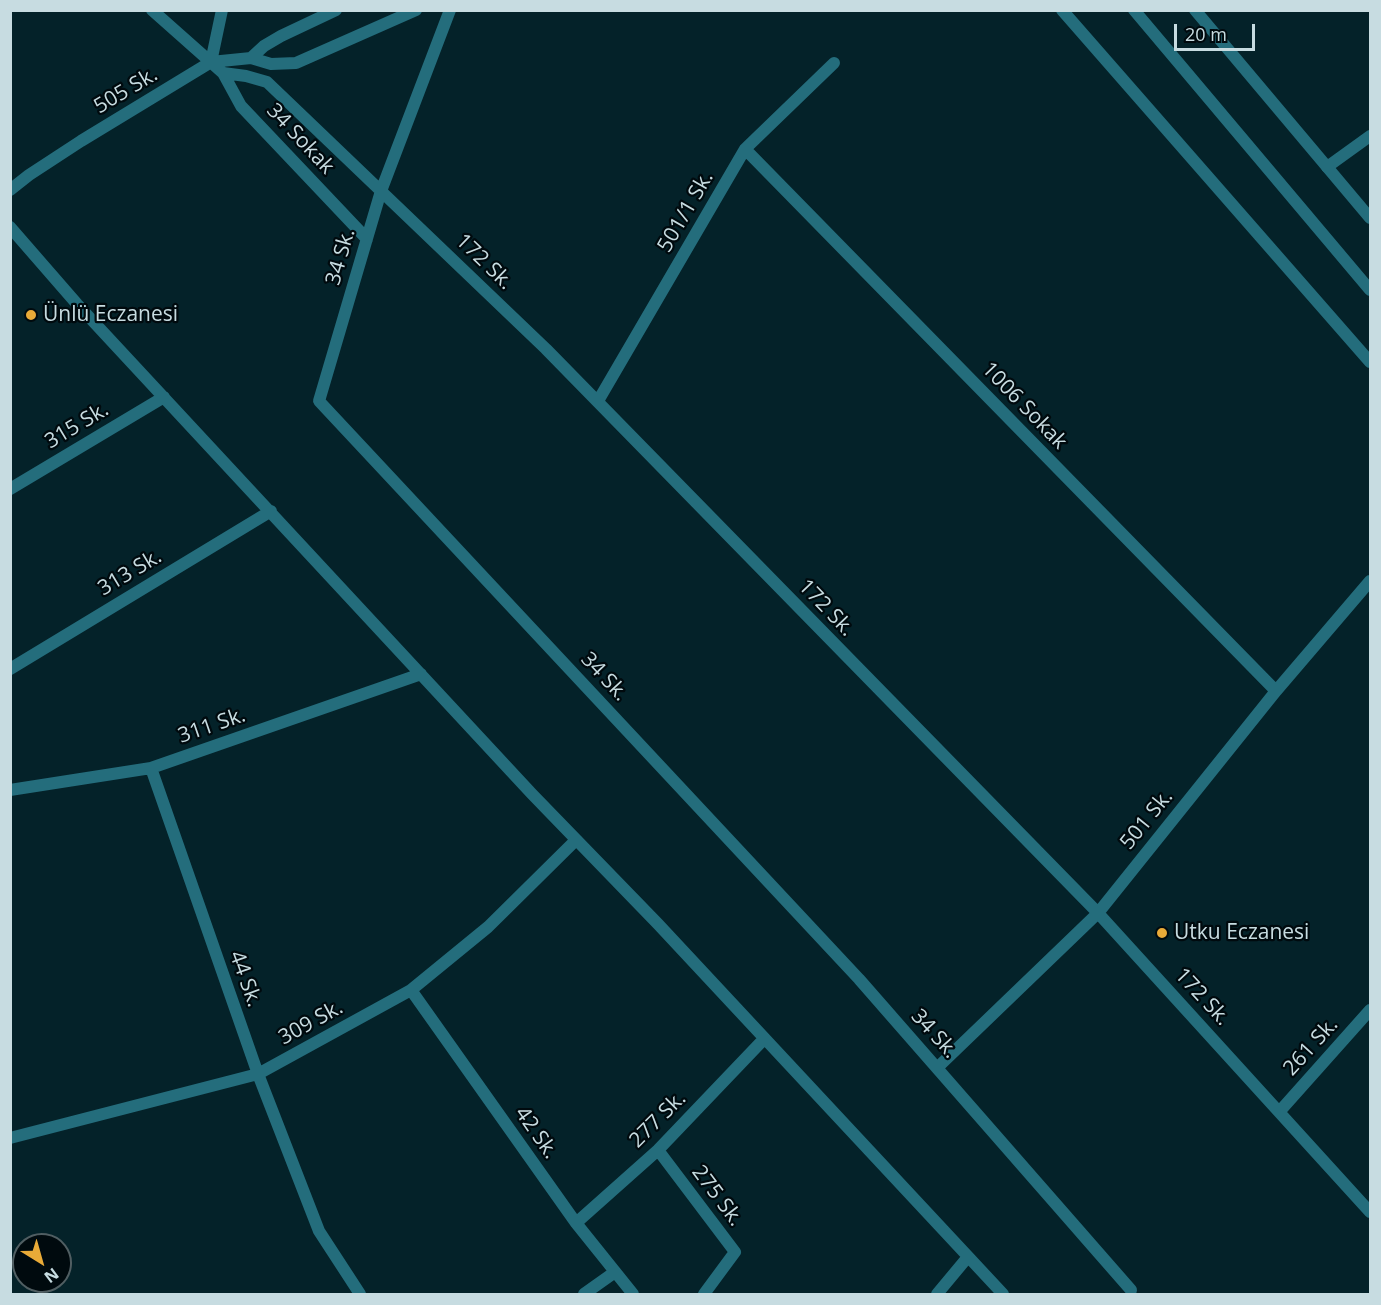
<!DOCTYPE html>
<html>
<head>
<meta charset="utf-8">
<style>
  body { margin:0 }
  #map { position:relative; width:1381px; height:1305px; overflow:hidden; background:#042229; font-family:"Open Sans",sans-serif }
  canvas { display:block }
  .frame { position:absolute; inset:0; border:12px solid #c7dce1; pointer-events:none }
  .north { position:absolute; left:12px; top:1233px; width:60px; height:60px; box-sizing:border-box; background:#000a0e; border:2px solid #505e62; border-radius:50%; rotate:143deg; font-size:16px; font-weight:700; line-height:24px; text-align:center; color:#c7dce1 }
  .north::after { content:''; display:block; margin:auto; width:21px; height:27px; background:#e9ab38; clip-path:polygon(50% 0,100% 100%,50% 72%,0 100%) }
  .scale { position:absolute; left:1174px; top:24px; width:81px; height:27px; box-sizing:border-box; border:3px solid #c7dce1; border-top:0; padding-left:8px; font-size:18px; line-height:21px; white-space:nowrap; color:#c7dce1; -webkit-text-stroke:4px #000a0e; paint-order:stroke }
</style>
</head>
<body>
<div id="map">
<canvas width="1381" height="1305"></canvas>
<div class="frame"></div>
<div class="north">N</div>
<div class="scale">20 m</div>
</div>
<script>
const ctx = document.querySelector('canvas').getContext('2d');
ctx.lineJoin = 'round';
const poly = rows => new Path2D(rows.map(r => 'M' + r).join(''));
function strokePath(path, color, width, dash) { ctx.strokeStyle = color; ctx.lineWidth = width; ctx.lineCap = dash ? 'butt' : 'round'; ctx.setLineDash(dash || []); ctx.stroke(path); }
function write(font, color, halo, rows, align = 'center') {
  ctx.font = font + ' "Open Sans",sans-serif'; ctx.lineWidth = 4.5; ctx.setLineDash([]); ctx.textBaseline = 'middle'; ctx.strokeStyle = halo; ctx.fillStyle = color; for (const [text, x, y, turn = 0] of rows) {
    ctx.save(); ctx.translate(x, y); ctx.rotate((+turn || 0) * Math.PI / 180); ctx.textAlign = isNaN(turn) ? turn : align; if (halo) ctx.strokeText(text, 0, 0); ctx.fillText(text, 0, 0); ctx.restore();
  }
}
strokePath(poly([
  [152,10,223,73,241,106,367,239],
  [450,10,381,191,319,401,859,979,1131,1290],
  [1062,10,1370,362],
  [251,58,264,46,281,36,336,10],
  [211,62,222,10],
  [223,73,246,76,267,82,546,349,1098,913,1370,1212],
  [745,149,1276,691],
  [1327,167,1370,136],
  [10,190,29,175,81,141,211,62,251,58,271,64,296,63,416,10],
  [10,227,77,304,532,794,658,924,1003,1294],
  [598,401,745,149,834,63],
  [10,489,164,397],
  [10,669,271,511],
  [151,768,258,1074,319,1231,360,1294],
  [10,790,151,768,421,674],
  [411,990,576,1223,633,1294],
  [938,1067,1098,913,1276,691,1370,581],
  [1280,1111,1370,1010],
  [10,1138,258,1074,411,990,488,927,576,840],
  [658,1150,735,1252,704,1294],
  [576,1223,658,1150,764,1039],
  [584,1294,615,1272],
  [937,1294,967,1258]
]), '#246d7c', 12);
strokePath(poly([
  [1134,10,1370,290],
  [1195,10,1370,218]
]), '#246d7c', 12);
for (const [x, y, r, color] of [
  [31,315,6,"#e9ab38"],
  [1162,933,6,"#e9ab38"]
]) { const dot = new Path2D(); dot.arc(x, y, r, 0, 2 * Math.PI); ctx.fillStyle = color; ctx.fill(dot); strokePath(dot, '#000a0e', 2); }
write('21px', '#c7dce1', '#000a0e', [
  ["505 Sk.",126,91,-31],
  ["34 Sokak",300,139,47],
  ["501/1 Sk.",686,212,-60],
  ["34 Sk.",341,257,-74],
  ["172 Sk.",484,262,44],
  ["1006 Sokak",1024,406,46],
  ["315 Sk.",77,426,-31],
  ["313 Sk.",130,573,-31],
  ["172 Sk.",826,608,46],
  ["34 Sk.",604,677,47],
  ["311 Sk.",212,726,-19],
  ["501 Sk.",1147,820,-51],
  ["44 Sk.",245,979,70],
  ["172 Sk.",1202,997,47],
  ["309 Sk.",311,1023,-29],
  ["34 Sk.",934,1034,48],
  ["261 Sk.",1311,1047,-48],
  ["277 Sk.",658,1120,-45],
  ["42 Sk.",536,1133,55],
  ["275 Sk.",717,1196,53]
]);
write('21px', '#c7dce1', '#000a0e', [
  ["Ünlü Eczanesi",43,315],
  ["Utku Eczanesi",1174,933]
], 'left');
</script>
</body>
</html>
